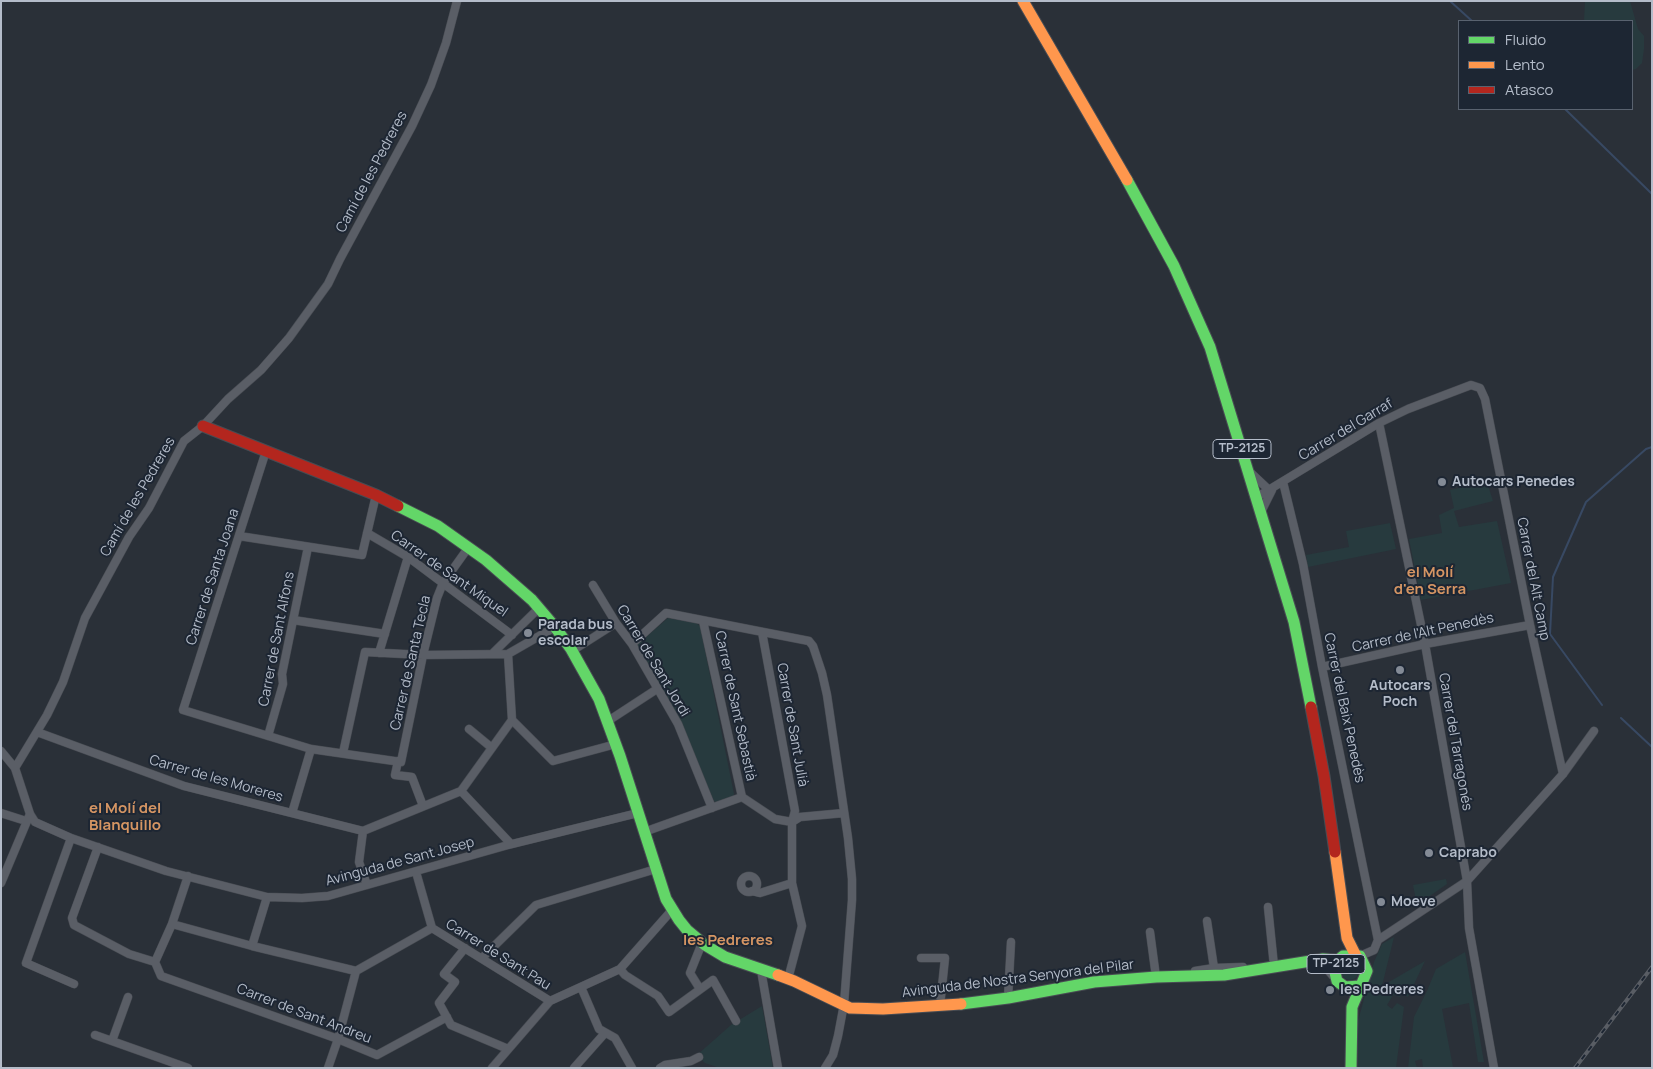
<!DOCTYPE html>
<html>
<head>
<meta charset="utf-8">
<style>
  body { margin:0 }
  #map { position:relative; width:1653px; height:1069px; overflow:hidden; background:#2a3038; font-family:Manrope,sans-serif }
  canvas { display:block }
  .frame { position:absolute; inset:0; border:2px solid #b4bcc9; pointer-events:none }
  .legend { position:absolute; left:1458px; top:20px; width:175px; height:90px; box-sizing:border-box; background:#1d2633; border:1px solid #59626f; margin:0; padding:6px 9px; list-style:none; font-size:15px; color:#b4bcc9 }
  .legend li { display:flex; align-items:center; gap:10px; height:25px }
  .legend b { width:25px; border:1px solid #59626f }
</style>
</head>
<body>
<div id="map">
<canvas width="1653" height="1069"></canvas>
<div class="frame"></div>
<ul class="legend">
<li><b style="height:6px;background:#63d668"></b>Fluido</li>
<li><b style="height:6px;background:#ff974d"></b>Lento</li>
<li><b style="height:6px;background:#b3261e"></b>Atasco</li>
</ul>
</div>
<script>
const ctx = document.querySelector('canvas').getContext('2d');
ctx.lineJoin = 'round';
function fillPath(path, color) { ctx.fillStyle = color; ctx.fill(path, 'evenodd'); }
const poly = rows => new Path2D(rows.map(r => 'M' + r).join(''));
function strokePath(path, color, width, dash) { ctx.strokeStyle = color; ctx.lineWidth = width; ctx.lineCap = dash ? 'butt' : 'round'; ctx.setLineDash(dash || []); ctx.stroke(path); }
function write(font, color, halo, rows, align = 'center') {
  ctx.font = font + ' Manrope,sans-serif'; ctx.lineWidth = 4; ctx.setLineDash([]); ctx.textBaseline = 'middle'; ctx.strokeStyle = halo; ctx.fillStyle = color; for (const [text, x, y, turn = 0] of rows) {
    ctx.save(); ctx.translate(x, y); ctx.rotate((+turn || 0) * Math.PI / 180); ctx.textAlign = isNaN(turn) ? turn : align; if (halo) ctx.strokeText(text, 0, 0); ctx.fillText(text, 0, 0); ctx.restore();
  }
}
fillPath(poly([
  [1585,1,1630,1,1638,29,1644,36,1644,49,1642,63,1636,69,1632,70,1632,21,1584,21],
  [1487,482,1493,501,1454,511,1459,527,1497,521,1511,583,1421,600,1409,539,1442,533,1439,515,1454,508,1450,490],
  [1390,523,1396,549,1308,567,1306,555,1349,547,1346,531],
  [668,618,696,623,700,626,734,794,733,798,717,803,714,801,677,717,636,649,637,645],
  [1446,879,1447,884,1417,905,1413,885],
  [1394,937,1382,986,1425,961,1408,997,1401,994,1400,997,1393,995,1387,1005,1392,1009,1397,1003,1404,1007,1396,1068,1358,1068,1358,1021,1374,962,1382,944],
  [1465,952,1484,1062,1478,1062,1469,1003,1442,1009,1453,1067,1423,1068,1422,1059,1415,1061,1417,1068,1408,1068,1414,1017,1427,991,1436,969],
  '1341 971a9 9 0 1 1 18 0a9 9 0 1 1-18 0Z',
  [762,1006,773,1068,720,1068,705,1063,697,1055,731,1025]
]), '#273a3e');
strokePath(poly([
  [1450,1,1472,21],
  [1565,109,1652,194],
  [1602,705,1550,634,1553,577,1586,502,1646,449,1652,447],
  [1621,718,1652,747]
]), '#384963', 2);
const street = poly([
  [1379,423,1425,644,1467,881,1469,928,1494,1068],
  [266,451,183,710,311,749,401,762,423,655,437,598,443,583,468,548],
  [1251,473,1269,490],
  [1283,482,1303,564,1322,667,1378,940],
  [1257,497,1379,423,1408,409,1471,385,1480,388,1485,399,1530,625,1563,774],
  [1261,512,1272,490],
  [367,533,408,557,512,635],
  [239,536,362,555,376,495],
  [593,585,616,623,632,644,678,724,712,808],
  [293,620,385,634],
  [703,621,742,797],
  [762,632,795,811,792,822,792,883,802,926,788,979],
  [632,644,666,613,809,641,813,646,822,673,827,695,848,838,852,879,852,900,844,1004,838,1036,833,1055,825,1068],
  [572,651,616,623],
  [379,653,408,557],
  [492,654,539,608],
  [1322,667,1425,644,1530,625],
  [512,720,553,761,616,744],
  [608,721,657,689],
  [469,729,492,748],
  [37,732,184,786,363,831],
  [268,736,283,684,282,674,308,547],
  [1,751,15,768,30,814,35,822,71,838,166,871,267,897,302,898,328,896,508,845,638,813],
  [343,753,365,652,423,655,508,654,555,627],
  [398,761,395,775,412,777,423,806],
  [15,768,47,715,63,682,85,618,129,537,149,508,184,441,203,426,228,399,261,370,289,338,328,284,340,259,412,126,431,85,446,43,457,1],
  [461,791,511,844],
  [1,813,26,821],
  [292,813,311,749],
  [363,831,461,791,512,720,508,654],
  [363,831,359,862,367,885],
  [644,832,742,797,775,819,792,822,800,817,844,813],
  [71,838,26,963,74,984],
  [98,847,72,918,74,925,129,954,155,962],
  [416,872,432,928,550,1001],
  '741 884a8 8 0 1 1 16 0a8 8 0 1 1-16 0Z',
  [1,883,30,814],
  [752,891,760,893,792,883],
  [1268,907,1274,966,1270,966],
  [1207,921,1214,968],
  [172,924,252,946,356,971,432,928],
  [1150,932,1156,977,1159,977],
  [252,946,267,897],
  [465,948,444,974,455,982,439,1003,451,1025,508,1049],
  [1360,956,1374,950,1378,940,1467,881,1563,774,1594,731],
  [482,958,536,905,656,869],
  [921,958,945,958,940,1006],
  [155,962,161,976,338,1039,377,1055,447,1017],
  [155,962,172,924,188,876],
  [1312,963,1319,964,1327,969,1333,976],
  [620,969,625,975,658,996,669,1012,713,980,736,1021],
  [761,970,778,1068],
  [1195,971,1214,968,1243,967],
  [581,987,599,1029,615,1038,632,1068],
  [700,989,690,973,702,943],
  [1008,998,1011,942],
  [95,1035,188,1068],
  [112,1041,128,997],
  [328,1068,338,1039,356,971],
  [492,1068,550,1001,620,969,672,910],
  [574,1068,605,1033],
  [660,1068,665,1065,691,1061,699,1057]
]);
const fast = poly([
  [1127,180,1174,266,1210,347,1294,622,1311,707],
  [398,506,438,526,486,560,532,600,555,627,571,649,599,699,620,756,666,899,679,920,687,930,705,945,725,957,778,975],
  [961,1004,1008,998,1094,982,1156,977,1224,975,1323,959,1338,960],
  [1351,1068,1352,1007,1367,971,1360,956,1343,956,1338,960,1334,968,1337,981,1345,987,1360,986]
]);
const slow = poly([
  [1023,1,1127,180],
  [1335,852,1347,938,1356,956],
  [778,975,794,981,850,1008,883,1009,961,1004]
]);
const jam = poly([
  [203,426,376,495,398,506],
  [1311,707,1324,776,1335,852]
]);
strokePath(street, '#484c53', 9);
strokePath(fast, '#484c53', 13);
strokePath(slow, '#484c53', 13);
strokePath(jam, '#484c53', 13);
strokePath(street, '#5a5e66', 8);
strokePath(fast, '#63d668', 11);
strokePath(slow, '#ff974d', 11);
strokePath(jam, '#b3261e', 11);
const rail = poly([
  [1575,1068,1652,967]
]);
strokePath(rail, '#595d64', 4);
strokePath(rail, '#1d2633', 2, [5.5]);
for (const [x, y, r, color] of [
  [1442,482,5,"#848b96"],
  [528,633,5,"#848b96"],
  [1400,670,5,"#848b96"],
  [1429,853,5,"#848b96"],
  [1381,902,5,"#848b96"],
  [1330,990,5,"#848b96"]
]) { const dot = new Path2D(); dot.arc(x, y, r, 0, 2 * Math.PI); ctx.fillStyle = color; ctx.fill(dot); strokePath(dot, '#1d2633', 2); }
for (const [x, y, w] of [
  [1242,449,58],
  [1336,964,58]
]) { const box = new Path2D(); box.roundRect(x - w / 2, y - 9.5, w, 19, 4); ctx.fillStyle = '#1d2633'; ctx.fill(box); strokePath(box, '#b4bcc9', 1); }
write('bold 12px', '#b4bcc9', null, [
  ["TP-2125",1242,449],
  ["TP-2125",1336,964]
]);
write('14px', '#b4bcc9', '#1d2633', [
  ["Camí de les Pedreres",372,172,-62],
  ["Carrer del Garraf",1346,430,-31],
  ["Camí de les Pedreres",138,497,-60],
  ["Carrer de Sant Miquel",449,574,35],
  ["Carrer de Santa Joana",213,577,-72],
  ["Carrer del Alt Camp",1533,579,79],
  ["Carrer de l'Alt Penedès",1423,633,-12],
  ["Carrer de Sant Alfons",277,639,-79],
  ["Carrer de Sant Jordi",653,661,59],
  ["Carrer de Santa Tecla",411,663,-77],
  ["Carrer de Sant Sebastià",735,706,78],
  ["Carrer del Baix Penedès",1344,708,78],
  ["Carrer de Sant Julià",792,725,80],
  ["Carrer del Tarragonés",1455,742,80],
  ["Carrer de les Moreres",216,779,16],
  ["Avinguda de Sant Josep",400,862,-15],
  ["Carrer de Sant Pau",498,955,32],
  ["Avinguda de Nostra Senyora del Pilar",1018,979,-7],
  ["Carrer de Sant Andreu",304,1014,21]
]);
write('bold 14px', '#b4bcc9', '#1d2633', [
  ["Autocars Penedes",1452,482],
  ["Parada bus",538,625],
  ["escolar",538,641],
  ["Autocars",1400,686,"center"],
  ["Poch",1400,702,"center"],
  ["Caprabo",1439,853],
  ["Moeve",1391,902],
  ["les Pedreres",1340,990]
], 'left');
write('bold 15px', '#d59563', '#1d2633', [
  ["el Molí",1430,573],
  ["d'en Serra",1430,590],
  ["el Molí del",125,809],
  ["Blanquillo",125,826],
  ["les Pedreres",728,941]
]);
</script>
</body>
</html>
